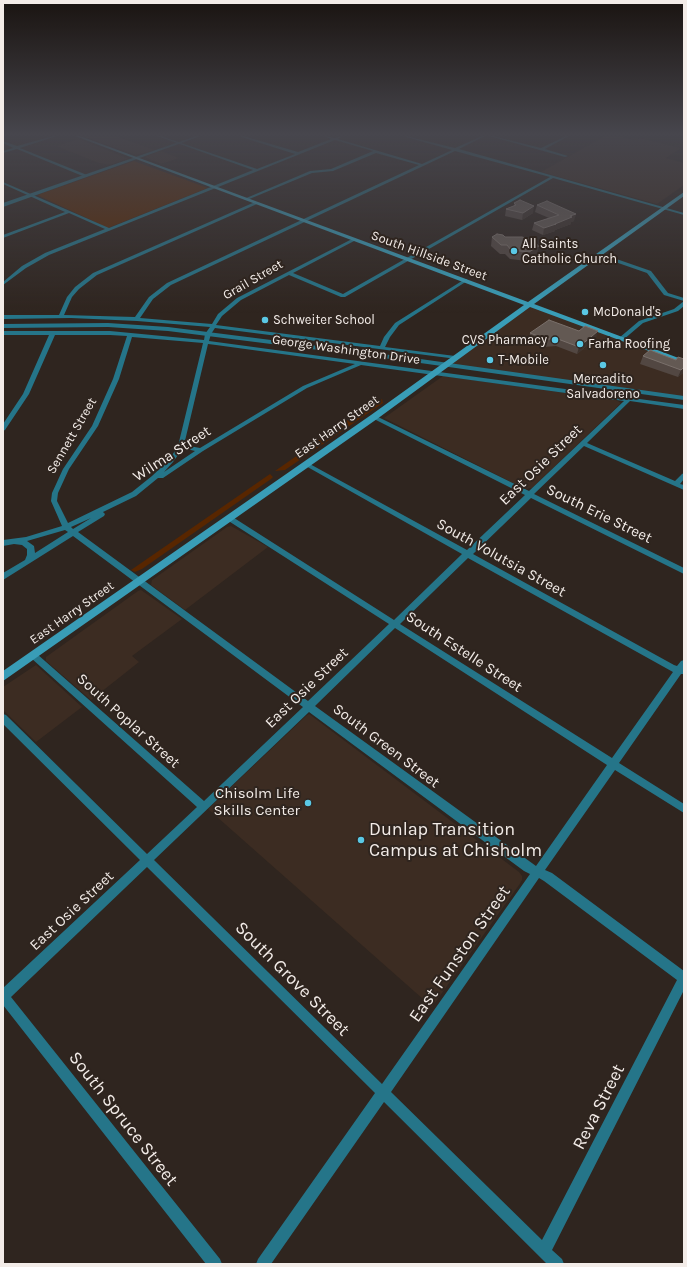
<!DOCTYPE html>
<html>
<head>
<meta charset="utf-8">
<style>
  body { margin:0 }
  #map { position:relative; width:687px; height:1267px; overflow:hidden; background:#2f251f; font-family:Karla,sans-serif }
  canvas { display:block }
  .frame { position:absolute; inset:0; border:4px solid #f3ece8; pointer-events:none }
</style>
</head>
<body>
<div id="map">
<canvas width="687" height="1267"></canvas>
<div class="frame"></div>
</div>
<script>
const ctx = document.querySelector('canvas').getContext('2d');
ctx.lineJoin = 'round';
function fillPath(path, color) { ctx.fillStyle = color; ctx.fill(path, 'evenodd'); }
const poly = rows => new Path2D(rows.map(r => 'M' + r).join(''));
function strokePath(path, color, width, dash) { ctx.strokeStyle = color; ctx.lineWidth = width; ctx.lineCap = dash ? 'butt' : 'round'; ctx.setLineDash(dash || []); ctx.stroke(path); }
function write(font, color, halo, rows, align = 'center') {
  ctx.font = font + ' Karla,sans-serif'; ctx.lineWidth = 4; ctx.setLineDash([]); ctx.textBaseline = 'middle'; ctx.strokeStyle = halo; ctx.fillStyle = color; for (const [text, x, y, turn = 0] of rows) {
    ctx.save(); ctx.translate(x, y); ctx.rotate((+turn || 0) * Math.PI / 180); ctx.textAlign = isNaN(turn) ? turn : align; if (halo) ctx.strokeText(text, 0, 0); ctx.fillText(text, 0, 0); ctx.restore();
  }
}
fillPath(poly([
  [82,136,116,136,155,150,136,155],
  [605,136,617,136,636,140,640,138,681,148,666,158,684,163,684,185,657,204,541,172],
  [79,139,127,158,127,159,110,165,99,163,56,146],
  [160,151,171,155,179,158,161,164,144,157],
  [530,305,684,363,684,398,444,365],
  [443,376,616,400,621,403,532,488,525,489,384,418],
  [231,526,268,547,185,610,151,585,152,580,227,527],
  [141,590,182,619,132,656,139,662,91,700,46,661,46,657,138,591],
  [36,665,82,707,36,742,3,710,3,687],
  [309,714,519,872,522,876,522,880,519,885,432,1007,208,809,306,716]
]), '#3c2c22');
fillPath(poly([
  [134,161,208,188,108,228,37,195],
  [382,399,383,403,285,470,275,471,368,406,373,406],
  [270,474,273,477,271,479,142,569,135,572,131,570]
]), '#582600');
fillPath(poly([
  [53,136,57,136,20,148,87,175,87,177,85,177,17,149,3,153,3,151,13,148,3,143,3,141,17,146,53,136],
  [157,136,161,136,257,169,295,154,241,137,241,136,244,136,298,152,331,139,324,136,335,138,343,136,338,139,422,164,452,150,406,137,406,136,455,148,482,136,485,136,459,149,684,213,684,215,553,178,345,297,341,297,289,275,241,300,222,316,216,325,380,346,384,337,395,323,465,279,467,279,467,281,399,325,390,337,385,347,455,356,458,358,457,359,215,328,211,334,209,341,684,405,684,409,630,401,587,443,675,481,682,474,684,473,684,479,680,484,684,485,684,490,584,446,534,494,684,568,684,574,531,498,473,554,674,665,677,666,681,661,684,660,684,674,681,674,619,763,684,804,684,813,615,770,545,870,552,873,684,971,684,990,552,1250,562,1259,564,1264,547,1264,384,1102,271,1264,256,1264,258,1259,375,1093,147,867,11,997,220,1259,222,1264,206,1264,3,1005,3,988,140,860,3,724,3,714,6,715,147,854,197,807,31,658,30,656,31,654,37,654,204,801,303,707,73,536,3,580,3,573,25,560,27,555,27,549,22,545,14,544,3,546,3,540,26,537,62,526,51,501,52,493,63,469,92,426,113,379,127,336,110,335,55,335,29,394,5,430,3,431,3,424,23,394,49,335,3,335,3,331,110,331,204,340,205,334,210,327,137,321,71,318,3,319,3,315,59,315,67,297,75,287,93,273,255,202,257,202,257,204,97,275,79,289,72,297,64,315,135,317,149,297,167,283,419,165,376,153,333,171,312,173,247,200,244,199,310,171,331,169,373,151,335,140,49,255,26,268,3,285,3,282,22,266,45,253,105,229,69,213,3,238,3,235,65,212,3,184,3,182,109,228,253,170,157,136],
  [455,151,550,177,343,294,293,273,356,240,356,239,354,238,237,298,218,314,212,324,140,318,153,299,171,285,455,151],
  [132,337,203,343,178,446,169,460,152,476,132,492,68,523,57,501,58,493,69,469,98,426,119,379,132,337],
  [208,344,216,345,355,364,303,386,200,448,184,445,208,344],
  [361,365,624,401,529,491,376,416,372,416,372,418,525,495,467,550,308,463,304,463,304,465,462,554,394,620,231,516,227,516,226,518,227,520,389,624,308,701,78,532,104,516,105,514,103,512,136,496,158,478,163,478,203,451,307,388,361,365],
  [183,448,195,451,164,472,173,462,183,448],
  [91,518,73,529,71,527,91,518],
  [65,530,68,532,35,553,34,546,27,541,65,530],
  [468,558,673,672,612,758,400,624,468,558],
  [395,628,607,765,536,866,315,706,395,628],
  [309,712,524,871,530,874,382,1084,154,860,309,712],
  [539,878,544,881,677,980,542,1240,391,1092,539,878],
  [489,136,493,136,541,148,566,136,569,136,545,149,568,156,565,157,489,136],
  [598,254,602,254,651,271,668,293,684,298,684,306,678,311,643,323,623,340,619,340,619,338,639,321,674,309,684,301,664,295,647,273,598,256,598,254]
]), '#257589');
fillPath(poly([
  [196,136,201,136,3,207,3,203,196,136],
  [108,323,168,327,406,357,684,396,684,400,406,361,168,331,108,327,3,328,3,324,108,323]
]), '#257589');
fillPath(poly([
  [75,136,80,136,528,302,684,192,684,196,534,304,684,360,684,364,530,307,377,419,3,681,3,671,371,415,524,305,75,136]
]), '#399db7');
fillPath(poly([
  [514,203,533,213,522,220,505,216,506,209,514,206],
  [537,205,574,221,571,222,571,224,555,230,555,231,543,235,532,230,534,223,549,218,535,212],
  [492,237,537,255,527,261,510,259,505,254,500,254,491,246],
  [530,333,596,338,577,354,556,346,544,347,529,341],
  [643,356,676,360,684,359,684,372,678,377,640,364]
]), '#524742');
fillPath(poly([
  [534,206,533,213,522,220,523,213],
  [576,214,574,221,571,222,571,224,555,230,555,231,543,235,544,228],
  [539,246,537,255,527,261,529,252],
  [598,331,596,338,577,354,579,347],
  [684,367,684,372,678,377,681,370]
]), '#3d322c');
const building = poly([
  [520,200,534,206,523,213,506,209,516,205,514,203,520,200],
  [547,201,576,214,570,216,572,217,555,224,556,224,544,228,534,223,559,215,537,205,547,201],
  [497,234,503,235,505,237,522,237,529,239,539,246,529,252,511,250,507,245,501,245,492,237,497,234],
  [549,320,579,331,585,326,598,331,579,347,558,339,546,339,530,333,549,320],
  [650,350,676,360,678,357,684,359,684,367,681,370,643,356,650,350]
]);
fillPath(building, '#635953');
strokePath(building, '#7a706b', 1);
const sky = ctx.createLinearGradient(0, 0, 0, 313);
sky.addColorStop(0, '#1a1411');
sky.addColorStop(0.43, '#47464d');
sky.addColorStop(1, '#47464d00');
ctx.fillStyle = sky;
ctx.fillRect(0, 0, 687, 313);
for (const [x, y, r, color] of [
  [514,251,4,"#5ac8e5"],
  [585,312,4,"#5ac8e5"],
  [265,320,4,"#5ac8e5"],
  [555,340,4,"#5ac8e5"],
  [580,344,4,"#5ac8e5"],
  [490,360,4,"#5ac8e5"],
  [603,365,4,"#5ac8e5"],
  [308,803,4,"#5ac8e5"],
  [361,840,4,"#5ac8e5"]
]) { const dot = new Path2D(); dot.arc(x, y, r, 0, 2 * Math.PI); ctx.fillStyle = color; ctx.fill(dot); strokePath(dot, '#2f251f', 1.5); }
write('13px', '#f3ece8', '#2f251f', [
  ["All Saints",522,244],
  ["Catholic Church",522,259],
  ["McDonald's",593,312],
  ["Schweiter School",273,320],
  ["CVS Pharmacy",547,340,"right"],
  ["Farha Roofing",588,344],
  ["T-Mobile",498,360],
  ["Mercadito",603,379,"center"],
  ["Salvadoreno",603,394,"center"]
], 'left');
write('13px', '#f3ece8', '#2f251f', [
  ["South Hillside Street",429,256,20],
  ["Grail Street",253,280,-30],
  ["George Washington Drive",346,350,8],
  ["East Harry Street",337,427,-35],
  ["Sennett Street",72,436,-60],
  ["East Harry Street",72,613,-35]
]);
write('15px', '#f3ece8', '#2f251f', [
  ["Wilma Street",172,454,-33],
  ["East Osie Street",541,465,-44],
  ["South Erie Street",599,514,26],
  ["South Volutsia Street",501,558,29],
  ["South Estelle Street",464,652,33],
  ["East Osie Street",307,688,-44],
  ["South Poplar Street",128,721,42],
  ["South Green Street",386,746,37],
  ["East Osie Street",72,911,-43]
]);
write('15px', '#f3ece8', '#2f251f', [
  ["Chisolm Life",300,794],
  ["Skills Center",300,811]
], 'right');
write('18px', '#f3ece8', '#2f251f', [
  ["Dunlap Transition",369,830],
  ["Campus at Chisholm",369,851]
], 'left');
write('18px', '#f3ece8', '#2f251f', [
  ["East Funston Street",460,954,-55],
  ["South Grove Street",292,979,45],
  ["Reva Street",599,1107,-63],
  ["South Spruce Street",123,1119,52]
]);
</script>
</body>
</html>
